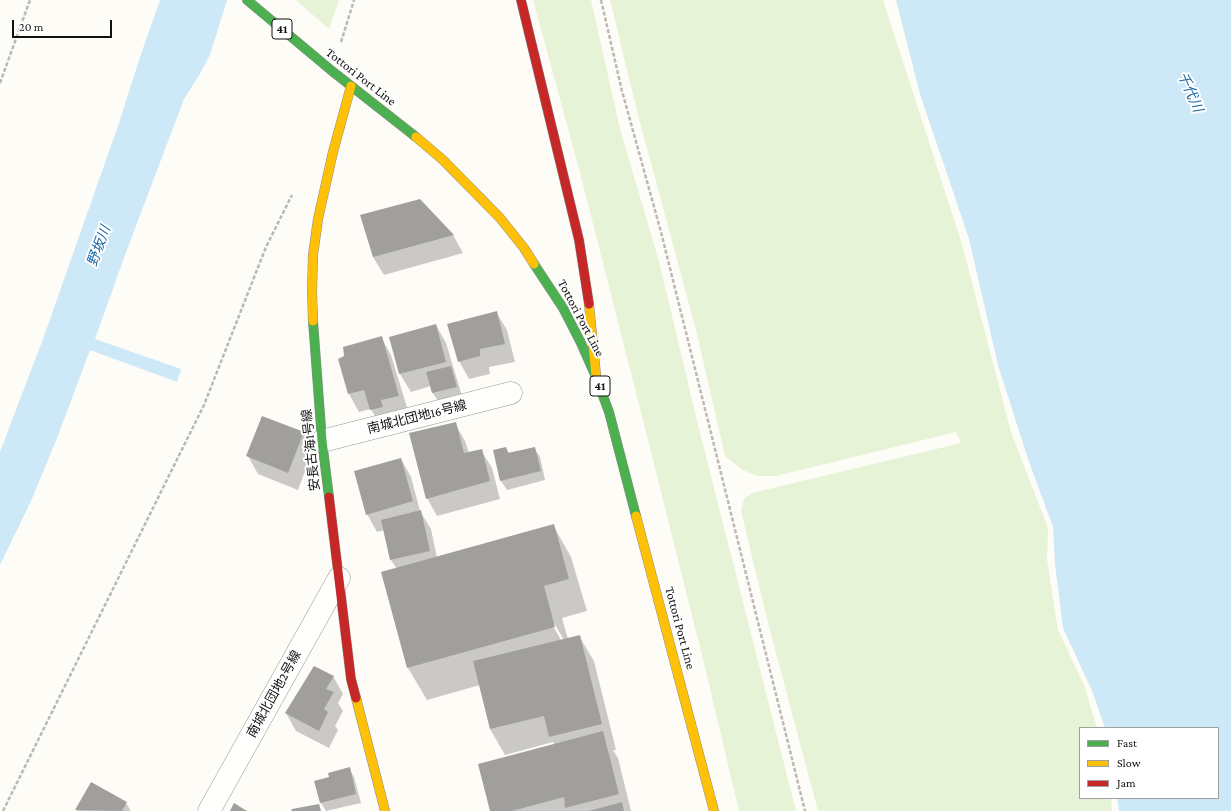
<!DOCTYPE html>
<html>
<head>
<meta charset="utf-8">
<style>
  body { margin:0 }
  #map { position:relative; width:1231px; height:811px; overflow:hidden; background:#fdfcf7; font-family:"Crimson Pro",serif }
  canvas { display:block }
  .legend { position:absolute; left:1079px; top:727px; width:140px; height:72px; box-sizing:border-box; background:#fff; border:1px solid #a0a0a0; margin:0; padding:5px 7px; list-style:none; font-size:12px; color:#111 }
  .legend li { display:flex; align-items:center; gap:8px; height:20px }
  .legend b { width:20px; border:1px solid #a0a0a0 }
  .scale { position:absolute; left:12px; top:20px; width:100px; height:18px; box-sizing:border-box; border:2px solid #111; border-top:0; padding-left:5px; font-size:12px; line-height:14px; white-space:nowrap; color:#111; -webkit-text-stroke:3px #fff; paint-order:stroke }
</style>
</head>
<body>
<div id="map">
<canvas width="1231" height="811"></canvas>
<ul class="legend">
<li><b style="height:5px;background:#4caf50"></b>Fast</li>
<li><b style="height:5px;background:#ffc107"></b>Slow</li>
<li><b style="height:5px;background:#c62828"></b>Jam</li>
</ul>
<div class="scale">20 m</div>
</div>
<script>
const ctx = document.querySelector('canvas').getContext('2d');
ctx.lineJoin = 'round';
function fillPath(path, color) { ctx.fillStyle = color; ctx.fill(path, 'evenodd'); }
const poly = rows => new Path2D(rows.map(r => 'M' + r).join(''));
function strokePath(path, color, width, dash) { ctx.strokeStyle = color; ctx.lineWidth = width; ctx.lineCap = dash ? 'butt' : 'round'; ctx.setLineDash(dash || []); ctx.stroke(path); }
function write(font, color, halo, rows, align = 'center') {
  ctx.font = font + ' "Crimson Pro","Noto Sans JP",serif'; ctx.lineWidth = 4; ctx.setLineDash([]); ctx.textBaseline = 'middle'; ctx.strokeStyle = halo; ctx.fillStyle = color; for (const [text, x, y, turn = 0] of rows) {
    ctx.save(); ctx.translate(x, y); ctx.rotate((+turn || 0) * Math.PI / 180); ctx.textAlign = isNaN(turn) ? turn : align; if (halo) ctx.strokeText(text, 0, 0); ctx.fillText(text, 0, 0); ctx.restore();
  }
}
fillPath(poly([
  [296,0,339,0,329,29],
  [533,0,591,0,620,129,659,261,697,421,796,811,739,811,704,663,630,369,579,169],
  [610,0,883,0,962,244,1011,432,1048,528,1047,559,1058,630,1084,685,1097,728,1080,728,1080,798,1111,798,1112,811,818,811,768,623,741,511,744,499,752,493,961,443,956,432,776,476,757,476,743,470,725,456,697,334,638,115]
]), '#e7f3d7');
fillPath(poly([
  [160,0,227,0,210,55,198,77,184,99,125,255,95,339,181,369,177,382,90,350,57,438,31,501,0,565,0,452,43,339,118,126,140,57],
  [896,0,1231,0,1231,811,1119,811,1117,798,1218,798,1218,728,1105,728,1093,693,1063,628,1055,564,1053,527,1027,456,998,365,969,239,920,94]
]), '#cde8f7');
fillPath(poly([
  [419,200,453,235,463,253,384,275,373,257,361,215],
  [496,312,507,330,515,362,489,367,490,374,469,379,459,361],
  [436,325,446,343,462,396,438,401,432,392,431,386,411,392,400,374,391,337],
  [381,337,391,355,409,414,381,427,371,409,359,412,349,394,339,360],
  [455,423,465,441,469,453,481,450,492,468,500,499,437,516,427,498],
  [303,432,313,450,298,490,258,474,248,456],
  [506,448,509,453,534,448,540,457,545,480,507,490,501,481,494,451],
  [401,459,411,477,420,511,431,529,437,558,553,525,571,557,587,611,562,618,568,639,579,636,594,661,616,750,613,750,618,758,631,811,491,811,555,745,553,742,505,755,490,729,480,685,427,700,408,668,382,573,397,569,391,560,385,530,377,532,367,514],
  [554,623,564,640,561,640,552,624],
  [333,676,343,694,338,703,343,711,335,726,338,730,329,748,296,731,286,713],
  [349,768,354,777,361,803,326,811,321,803,316,782,330,778],
  [92,783,126,803,131,811,77,811]
]), '#0003');
fillPath(poly([
  [420,199,454,235,373,257,360,215],
  [497,311,505,344,480,349,480,356,458,362,447,324],
  [436,324,446,362,399,374,389,337],
  [382,336,399,396,381,400,383,407,370,410,364,390,348,394,338,359,344,356,343,347],
  [451,366,457,387,432,393,426,372],
  [262,416,304,432,288,473,246,456],
  [456,422,464,453,482,449,490,481,426,499,409,433],
  [506,447,508,453,535,447,541,471,500,481,493,450],
  [401,458,413,501,366,515,354,471],
  [421,510,430,551,390,560,381,520],
  [554,524,569,579,544,586,555,627,407,668,381,572],
  [580,635,602,724,549,737,544,716,490,729,473,661],
  [314,666,334,676,326,689,334,692,324,709,328,712,319,731,285,713],
  [603,731,619,794,565,808,564,797,512,811,490,811,478,764],
  [350,767,356,794,320,803,314,781,329,777,328,773],
  [91,782,127,802,122,811,75,810],
  [622,802,624,811,589,811],
  [234,803,247,811,230,811],
  [319,804,321,811,291,811,292,809]
]), '#a19f9c');
const street = poly([
  [322,441,511,393],
  [209,811,339,578]
]);
const fast = poly([
  [247,0,332,71,416,137],
  [534,264,563,308,581,343,596,377,609,412,636,516],
  [313,321,322,441,329,497]
]);
const slow = poly([
  [416,137,443,160,500,218,524,248,534,264],
  [589,304,596,375],
  [313,321,312,292,313,255,318,219,333,152,351,86],
  [636,516,714,811],
  [356,698,385,811]
]);
const jam = poly([
  [521,0,579,240,589,304],
  [329,497,351,679,356,698]
]);
strokePath(street, '#979795', 23);
strokePath(fast, '#8e8d8b', 10);
strokePath(slow, '#8e8d8b', 10);
strokePath(jam, '#8e8d8b', 10);
strokePath(poly([
  [601,0,622,91,661,232,805,811],
  [341,42,354,0],
  [0,83,30,0],
  [3,811,204,405,266,247,292,195]
]), '#b9b9b8', 2.5, [4, 2]);
strokePath(street, '#fffffe', 22);
strokePath(fast, '#4caf50', 9);
strokePath(slow, '#ffc107', 9);
strokePath(jam, '#c62828', 9);
for (const [x, y, w] of [
  [282,29,20],
  [600,386,20]
]) { const box = new Path2D(); box.roundRect(x - w / 2, y - 10, w, 20, 3); ctx.fillStyle = '#fff'; ctx.fill(box); strokePath(box, '#111', 1); }
write('bold 12px', '#111', null, [
  ["41",282,29],
  ["41",600,386]
]);
write('13px', '#111', '#fff', [
  ["Tottori Port Line",361,77,38],
  ["Tottori Port Line",581,318,62],
  ["南城北団地16号線",417,417,-14],
  ["安長古海1号線",311,450,-96],
  ["Tottori Port Line",680,628,75],
  ["南城北団地2号線",274,694,-61]
]);
write('italic 14px', '#1768a6', '#fff', [
  ["千代川",1190,92,66],
  ["野坂川",99,246,-70]
]);
</script>
</body>
</html>
